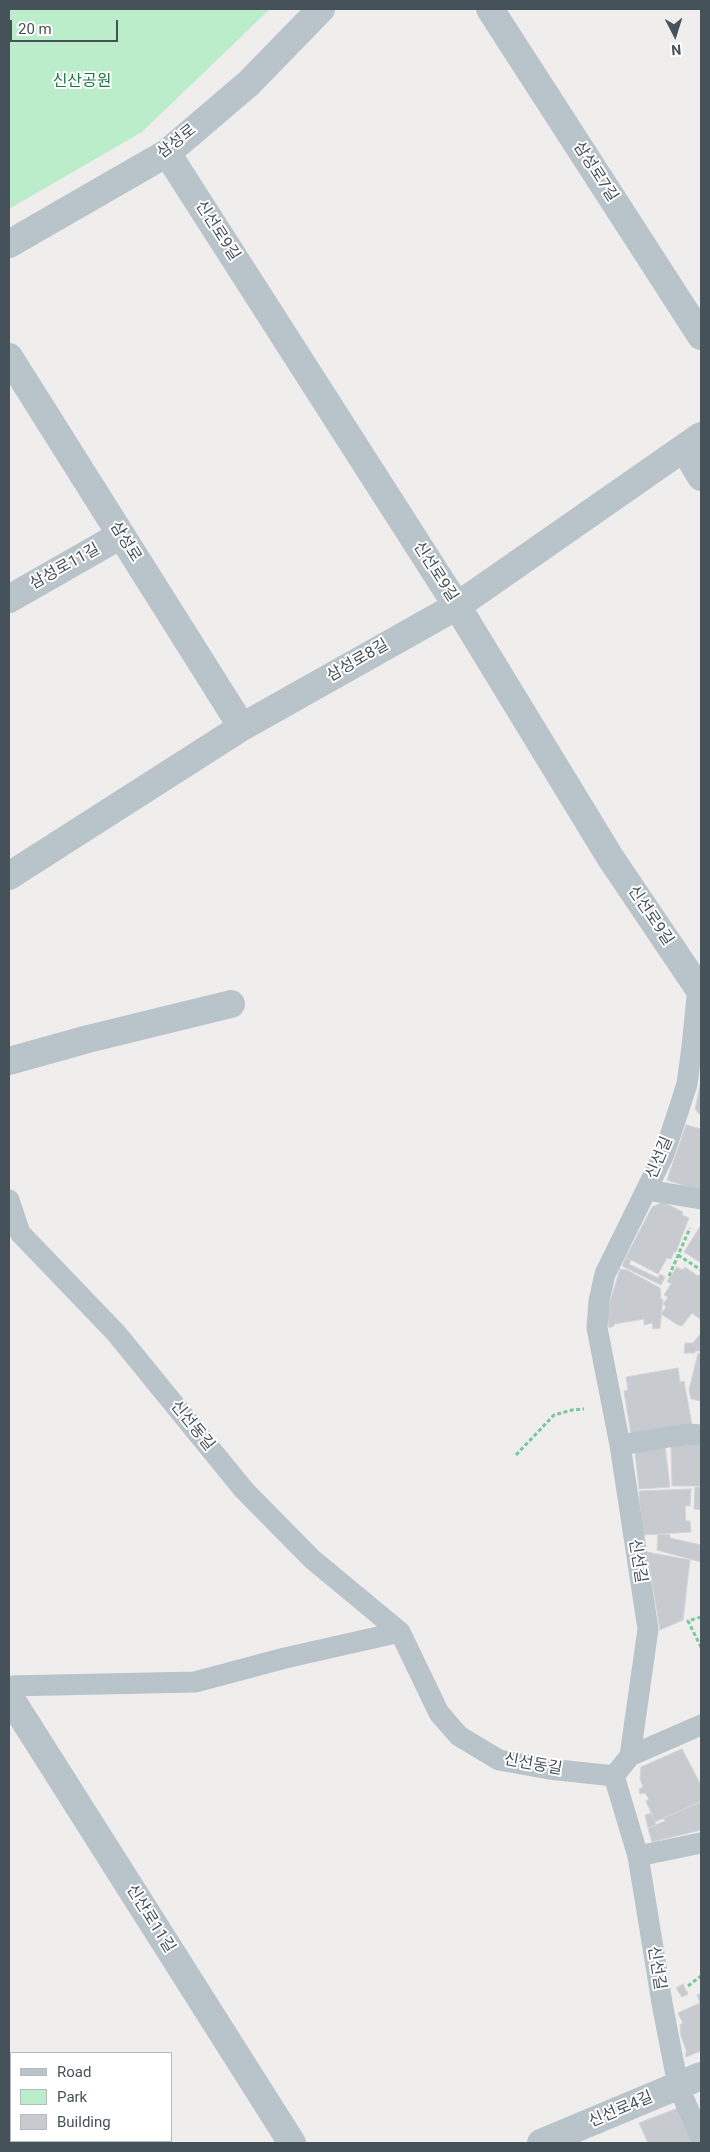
<!DOCTYPE html>
<html>
<head>
<meta charset="utf-8">
<style>
  body { margin:0 }
  #map { position:relative; width:710px; height:2152px; overflow:hidden; background:#f0eded; font-family:Roboto,sans-serif }
  canvas { display:block }
  .frame { position:absolute; inset:0; border:10px solid #46525a; pointer-events:none }
  .legend { position:absolute; left:10px; top:2052px; width:162px; height:90px; box-sizing:border-box; background:#fff; border:1px solid #b5babd; margin:0; padding:6px 9px; list-style:none; font-size:15px; color:#46525a }
  .legend li { display:flex; align-items:center; gap:10px; height:25px }
  .legend b { width:25px; border:1px solid #b5babd }
  .north { position:absolute; left:650px; top:10px; width:50px; height:50px; -webkit-text-stroke:4px #fff; paint-order:stroke; rotate:175deg; font-size:14px; font-weight:700; line-height:20px; text-align:center; color:#46525a }
  .north::after { content:''; display:block; margin:auto; width:18px; height:22px; background:#46525a; clip-path:polygon(50% 0,100% 100%,50% 72%,0 100%) }
  .scale { position:absolute; left:10px; top:20px; width:108px; height:22px; box-sizing:border-box; border:2px solid #46525a; border-top:0; padding-left:6px; font-size:15px; line-height:18px; white-space:nowrap; color:#46525a; -webkit-text-stroke:4px #fff; paint-order:stroke }
</style>
</head>
<body>
<div id="map">
<canvas width="710" height="2152"></canvas>
<div class="frame"></div>
<ul class="legend">
<li><b style="height:6px;background:#b9c3ca"></b>Road</li>
<li><b style="height:14px;background:#bcedcb"></b>Park</li>
<li><b style="height:14px;background:#c7cbd0"></b>Building</li>
</ul>
<div class="north">N</div>
<div class="scale">20 m</div>
</div>
<script>
const ctx = document.querySelector('canvas').getContext('2d');
ctx.lineJoin = 'round';
function fillPath(path, color) { ctx.fillStyle = color; ctx.fill(path, 'evenodd'); }
const poly = rows => new Path2D(rows.map(r => 'M' + r).join(''));
function strokePath(path, color, width, dash) { ctx.strokeStyle = color; ctx.lineWidth = width; ctx.lineCap = dash ? 'butt' : 'round'; ctx.setLineDash(dash || []); ctx.stroke(path); }
function write(font, color, halo, rows, align = 'center') {
  ctx.font = font + ' Roboto,"Noto Sans KR",sans-serif'; ctx.lineWidth = 4; ctx.setLineDash([]); ctx.textBaseline = 'middle'; ctx.strokeStyle = halo; ctx.fillStyle = color; for (const [text, x, y, turn = 0] of rows) {
    ctx.save(); ctx.translate(x, y); ctx.rotate((+turn || 0) * Math.PI / 180); ctx.textAlign = isNaN(turn) ? turn : align; if (halo) ctx.strokeText(text, 0, 0); ctx.fillText(text, 0, 0); ctx.restore();
  }
}
fillPath(poly([
  [9,9,270,9,142,132,9,209]
]), '#bcedcb');
const building = poly([
  [701,1081,701,1114,699,1114,695,1109,701,1081],
  [686,1125,701,1129,701,1191,667,1180,686,1125],
  [663,1202,683,1212,682,1215,689,1218,676,1252,674,1252,671,1259,667,1258,658,1274,626,1257,652,1207,663,1202],
  [701,1225,701,1263,684,1252,701,1225],
  [626,1257,631,1260,629,1264,658,1278,660,1274,665,1277,661,1285,622,1266,626,1257],
  [677,1267,683,1270,685,1267,698,1276,700,1274,701,1275,701,1320,692,1313,682,1326,678,1325,661,1314,666,1307,663,1304,668,1297,664,1295,671,1284,667,1281,677,1267],
  [620,1269,627,1270,660,1288,661,1296,660,1299,663,1299,660,1328,653,1329,652,1323,644,1325,644,1319,614,1324,614,1326,609,1328,607,1311,620,1269],
  [701,1333,701,1351,695,1351,695,1353,684,1353,685,1343,693,1343,701,1333],
  [698,1353,701,1354,701,1401,691,1399,689,1390,698,1353],
  [678,1368,680,1382,684,1381,692,1425,631,1435,624,1391,628,1390,626,1377,678,1368],
  [671,1444,701,1444,701,1486,672,1486,671,1444],
  [665,1445,670,1487,639,1489,635,1452,665,1445],
  [695,1487,701,1487,701,1510,694,1509,695,1487],
  [691,1489,690,1506,685,1506,686,1521,690,1521,691,1532,642,1535,639,1491,691,1489],
  [658,1534,670,1535,670,1538,701,1545,701,1562,657,1550,658,1534],
  [647,1552,690,1560,683,1620,660,1630,647,1552],
  [682,1749,701,1785,701,1801,655,1822,646,1801,649,1799,645,1793,640,1794,639,1789,643,1787,640,1779,641,1767,682,1749],
  [701,1802,701,1830,652,1842,648,1828,665,1821,663,1818,701,1802],
  [652,1813,656,1826,648,1828,645,1815,652,1813],
  [683,1984,688,1994,682,1997,676,1988,683,1984],
  [701,1993,701,2051,686,2057,685,2053,687,2053,681,2036,680,2024,683,2024,678,2013,700,2003,697,1995,701,1993],
  [678,2108,692,2143,648,2143,639,2123,678,2108]
]);
fillPath(building, '#c7cbd0');
strokePath(building, '#d1d4d9', 1);
strokePath(poly([
  [678,1255,701,1270],
  [669,1276,690,1228],
  [516,1455,554,1415,572,1410,584,1409],
  [701,1617,688,1621,701,1647],
  [688,1986,701,1976]
]), '#75c99a', 3, [4, 2.5]);
strokePath(poly([
  [647,1190,701,1199],
  [9,1200,20,1233,116,1333,244,1490,312,1559,400,1632,439,1713,459,1736,499,1760,549,1769,614,1776],
  [620,1445,687,1434,701,1435],
  [9,1686,195,1682,285,1658,400,1632],
  [630,1756,701,1725],
  [614,1776,630,1756,648,1629,620,1445,597,1328,599,1301,605,1274,664,1154,677,1115,687,1084,692,1047,698,987],
  [614,1776,638,1856,662,2003,678,2086,701,2138],
  [638,1856,701,1843]
]), '#b9c3ca', 21);
strokePath(poly([
  [490,9,701,336],
  [167,153,457,606,610,857,701,992],
  [9,357,242,727],
  [684,448,701,477],
  [9,599,121,535],
  [9,876,242,727,457,606,701,436],
  [9,1061,88,1039,231,1004],
  [9,1696,292,2143],
  [541,2143,701,2076]
]), '#b9c3ca', 28);
strokePath(poly([
  [9,244,167,153,249,83,321,9]
]), '#b9c3ca', 28);
write('16px', '#1a7842', '#fff', [
  ["신산공원",82,82]
]);
write('16px', '#46525a', '#fff', [
  ["삼성로",177,142,-38],
  ["삼성로7길",595,172,57],
  ["신선로9길",217,231,57],
  ["삼성로",125,542,58],
  ["삼성로11길",65,567,-29],
  ["신선로9길",435,572,57],
  ["삼성로8길",358,661,-30],
  ["신선로9길",650,916,56],
  ["신선길",660,1158,-67],
  ["신선동길",192,1426,51],
  ["신선길",637,1561,81],
  ["신선동길",533,1765,10],
  ["신산로11길",150,1919,58],
  ["신선길",656,1968,81],
  ["신선로4길",621,2110,-23]
]);
</script>
</body>
</html>
